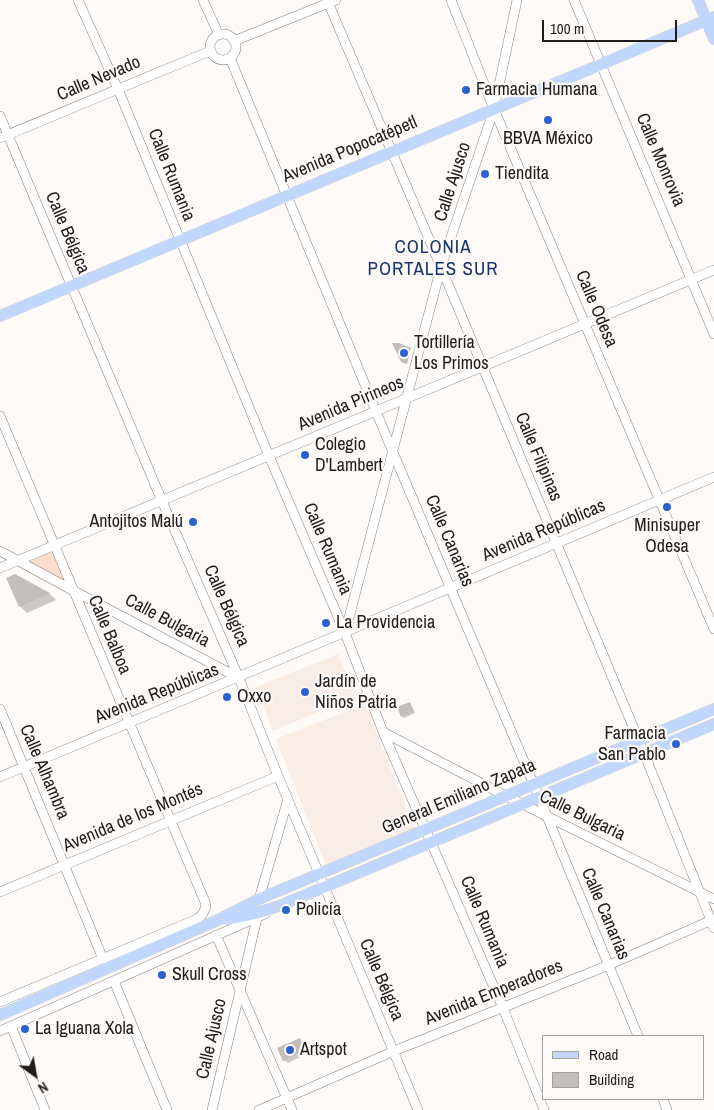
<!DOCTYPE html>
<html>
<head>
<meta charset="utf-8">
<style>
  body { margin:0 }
  #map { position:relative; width:714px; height:1110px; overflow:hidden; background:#fefaf7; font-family:"Archivo Narrow",sans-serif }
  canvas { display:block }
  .legend { position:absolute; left:542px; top:1035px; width:162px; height:65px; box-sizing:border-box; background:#fefaf7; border:1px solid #a4a29f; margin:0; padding:6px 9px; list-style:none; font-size:15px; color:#1e1d1c }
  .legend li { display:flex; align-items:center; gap:10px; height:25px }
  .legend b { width:25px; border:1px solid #a4a29f }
  .north { position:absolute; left:10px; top:1050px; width:50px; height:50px; -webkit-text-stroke:4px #fefaf7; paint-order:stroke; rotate:148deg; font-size:14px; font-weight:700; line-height:20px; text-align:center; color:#1e1d1c }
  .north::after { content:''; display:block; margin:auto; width:18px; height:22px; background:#1e1d1c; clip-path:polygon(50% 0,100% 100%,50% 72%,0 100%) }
  .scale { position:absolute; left:542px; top:20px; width:135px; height:22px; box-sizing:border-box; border:2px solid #1e1d1c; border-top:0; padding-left:6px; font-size:15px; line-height:18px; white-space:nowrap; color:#1e1d1c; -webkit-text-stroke:4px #fefaf7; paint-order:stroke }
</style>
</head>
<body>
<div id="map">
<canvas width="714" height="1110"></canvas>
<ul class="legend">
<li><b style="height:6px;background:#c1d7fe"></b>Road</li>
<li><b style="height:14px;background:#c2bebb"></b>Building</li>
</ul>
<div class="north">N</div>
<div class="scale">100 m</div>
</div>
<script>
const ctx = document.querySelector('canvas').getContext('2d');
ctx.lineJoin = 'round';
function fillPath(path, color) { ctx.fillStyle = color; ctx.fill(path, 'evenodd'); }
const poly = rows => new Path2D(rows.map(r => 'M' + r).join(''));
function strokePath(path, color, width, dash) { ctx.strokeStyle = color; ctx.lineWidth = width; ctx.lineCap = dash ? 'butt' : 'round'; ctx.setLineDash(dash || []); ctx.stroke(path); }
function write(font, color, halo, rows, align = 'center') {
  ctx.font = font + ' "Archivo Narrow",sans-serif'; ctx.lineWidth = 4.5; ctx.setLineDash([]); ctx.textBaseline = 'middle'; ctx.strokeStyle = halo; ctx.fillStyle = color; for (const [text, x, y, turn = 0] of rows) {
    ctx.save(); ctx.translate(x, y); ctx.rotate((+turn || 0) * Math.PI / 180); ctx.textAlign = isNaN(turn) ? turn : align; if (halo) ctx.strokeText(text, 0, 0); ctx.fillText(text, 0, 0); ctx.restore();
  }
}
fillPath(poly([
  [338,654,355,697,273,731,256,687],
  [365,704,415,830,326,865,276,739]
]), '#f9ede6');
fillPath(poly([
  [55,547,74,591,19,561]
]), '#fcdcca');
fillPath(poly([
  [15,576,50,594,56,600,27,613,20,606],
  [410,703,415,713,404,718,402,716],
  [300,1039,308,1053,288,1063,284,1060]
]), '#0003');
fillPath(poly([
  [392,343,399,343,411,348,407,364,401,362],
  [15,574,50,593,19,607,6,578],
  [410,702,414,711,401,717,397,707],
  [300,1038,305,1049,283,1061,277,1048]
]), '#c2bebb');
const minor = poly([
  [78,0,118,89,269,456,345,633,383,732,503,1008,544,1110],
  [203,0,219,35],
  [327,0,441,267,644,753,714,928],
  [451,0,494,109,714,629],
  [574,0,714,334],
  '210 47a13 13 0 1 1 26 0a13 13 0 1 1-26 0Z',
  [234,41,336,0],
  [230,58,392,450,534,785,638,1036],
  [0,116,162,501,239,678,278,776,418,1110],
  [0,138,210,51],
  [0,416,205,902,206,907,202,915,197,919,0,1002],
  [0,551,74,591,239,678],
  [0,568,714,270],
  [345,633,441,267,494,109,517,0],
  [0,709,103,959],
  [383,732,506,796,714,899],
  [0,777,714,477],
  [0,892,278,776],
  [259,899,288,799],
  [216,935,292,1110],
  [114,981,167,1110],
  [11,1026,45,1110],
  [0,1031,265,914],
  [663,1099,667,1110],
  [212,1110,257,918],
  [259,1110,394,1051,609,965,714,919]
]);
const major = poly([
  [698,0,714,39],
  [0,316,714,17],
  [227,919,257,913,279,906,714,724],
  [0,1015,218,920,259,899,714,709]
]);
strokePath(minor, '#868280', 10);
strokePath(major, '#d6d6d6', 12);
strokePath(minor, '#fff', 9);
strokePath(major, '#c1d7fe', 11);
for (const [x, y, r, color] of [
  [466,90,5,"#2962cf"],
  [548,120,5,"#2962cf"],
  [485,174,5,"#2962cf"],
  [404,353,5,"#2962cf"],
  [305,455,5,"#2962cf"],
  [667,507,5,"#2962cf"],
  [193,522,5,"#2962cf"],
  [326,623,5,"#2962cf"],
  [305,692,5,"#2962cf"],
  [227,697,5,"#2962cf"],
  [676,744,5,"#2962cf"],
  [286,910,5,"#2962cf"],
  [162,975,5,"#2962cf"],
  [25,1029,5,"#2962cf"],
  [290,1050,5,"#2962cf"]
]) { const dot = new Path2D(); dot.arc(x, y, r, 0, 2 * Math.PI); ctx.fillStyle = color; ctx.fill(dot); strokePath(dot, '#fefaf7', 2); }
write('18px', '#1e1d1c', '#fefaf7', [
  ["Calle Nevado",99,79,-23],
  ["Avenida Popocatépetl",350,150,-23],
  ["Calle Monrovia",660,160,67],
  ["Calle Rumania",171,175,68],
  ["Calle Ajusco",453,182,-72],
  ["Calle Bélgica",67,233,67],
  ["Calle Odesa",596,309,67],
  ["Avenida Pirineos",351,404,-23],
  ["Calle Filipinas",538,457,67],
  ["Avenida Repúblicas",544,531,-23],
  ["Calle Canarias",449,541,67],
  ["Calle Rumania",327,549,67],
  ["Calle Bélgica",226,606,66],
  ["Calle Bulgaria",167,621,28],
  ["Calle Balboa",109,635,67],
  ["Avenida Repúblicas",157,694,-22],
  ["Calle Alhambra",44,772,67],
  ["General Emiliano Zapata",459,797,-23],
  ["Calle Bulgaria",582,816,26],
  ["Avenida de los Montés",133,818,-23],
  ["Calle Canarias",605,914,67],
  ["Calle Rumania",484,922,67],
  ["Calle Bélgica",381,980,67],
  ["Avenida Emperadores",494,993,-22],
  ["Calle Ajusco",212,1039,-77]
]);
write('18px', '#1e1d1c', '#fefaf7', [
  ["Farmacia Humana",476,90],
  ["BBVA México",548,139,"center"],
  ["Tiendita",495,174],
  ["Tortillería",414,343],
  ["Los Primos",414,364],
  ["Colegio",315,445],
  ["D'Lambert",315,466],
  ["Antojitos Malú",183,522,"right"],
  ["Minisuper",667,526,"center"],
  ["Odesa",667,547,"center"],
  ["La Providencia",336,623],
  ["Jardín de",315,682],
  ["Niños Patria",315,703],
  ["Oxxo",237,697],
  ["Farmacia",666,734,"right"],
  ["San Pablo",666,755,"right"],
  ["Policía",296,910],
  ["Skull Cross",172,975],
  ["La Iguana Xola",35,1029],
  ["Artspot",300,1050]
], 'left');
ctx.letterSpacing = '1px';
write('19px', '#19356b', '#fefaf7', [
  ["COLONIA",433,248],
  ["PORTALES SUR",433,270]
]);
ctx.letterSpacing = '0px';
</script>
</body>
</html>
